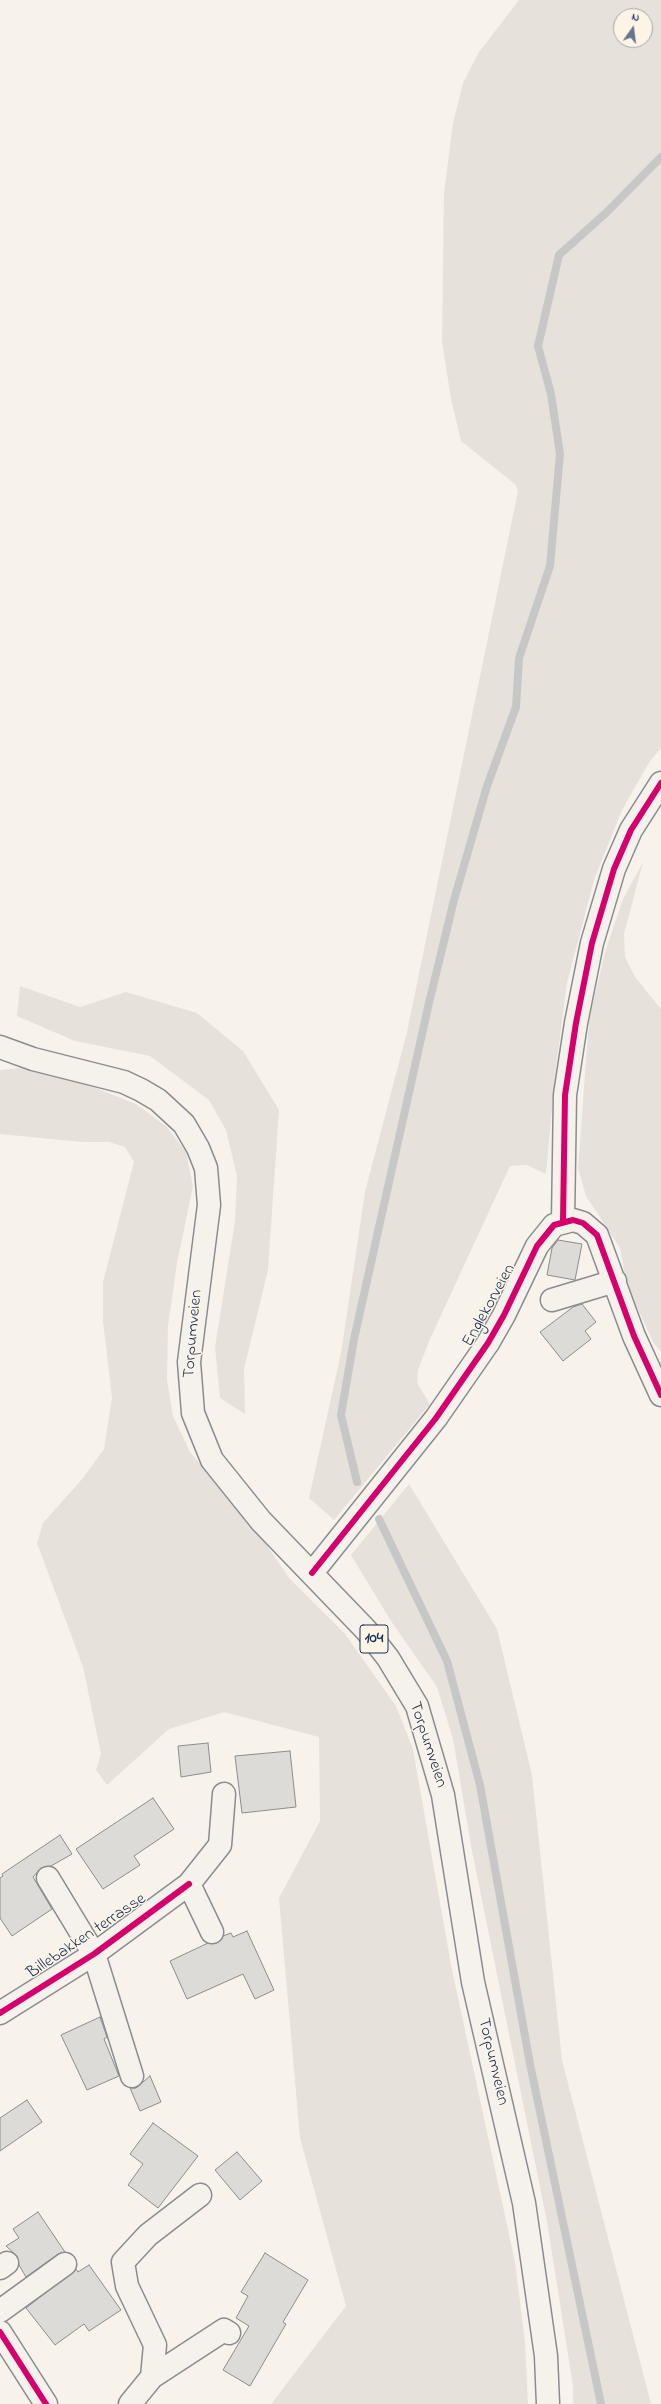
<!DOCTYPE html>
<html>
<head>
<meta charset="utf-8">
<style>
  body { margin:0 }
  #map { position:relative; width:661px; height:2404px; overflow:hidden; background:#f7f3ea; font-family:"Indie Flower",sans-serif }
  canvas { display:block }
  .north { position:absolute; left:613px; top:8px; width:40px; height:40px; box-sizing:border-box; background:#fcf5e5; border:1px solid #a2a6af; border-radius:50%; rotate:14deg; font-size:11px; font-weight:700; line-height:16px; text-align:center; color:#1b2f5e }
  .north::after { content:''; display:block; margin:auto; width:14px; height:18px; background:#68748f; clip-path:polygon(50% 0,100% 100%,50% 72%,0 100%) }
</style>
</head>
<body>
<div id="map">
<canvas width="661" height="2404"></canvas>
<div class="north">N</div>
</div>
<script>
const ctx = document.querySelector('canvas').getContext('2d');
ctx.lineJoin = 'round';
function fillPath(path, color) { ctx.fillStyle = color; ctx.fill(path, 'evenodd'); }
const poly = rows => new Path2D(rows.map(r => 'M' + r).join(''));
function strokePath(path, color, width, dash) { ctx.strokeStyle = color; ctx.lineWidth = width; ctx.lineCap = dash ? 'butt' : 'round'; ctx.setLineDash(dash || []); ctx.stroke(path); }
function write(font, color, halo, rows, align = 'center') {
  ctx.font = font + ' "Indie Flower",sans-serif'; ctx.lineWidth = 3; ctx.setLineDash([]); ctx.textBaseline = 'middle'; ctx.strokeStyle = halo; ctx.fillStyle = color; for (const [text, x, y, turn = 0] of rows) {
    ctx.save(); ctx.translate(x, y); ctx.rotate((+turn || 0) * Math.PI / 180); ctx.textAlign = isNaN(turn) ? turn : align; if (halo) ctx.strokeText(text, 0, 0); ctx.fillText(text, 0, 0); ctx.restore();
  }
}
fillPath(poly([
  [519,0,661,0,661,748,650,761,622,810,594,880,567,983,555,1075,546,1174,527,1165,510,1166,430,1339,418,1370,417,1383,430,1404,334,1520,309,1498,341,1353,365,1192,407,1032,518,491,516,485,461,441,451,399,442,341,444,193,453,123,463,83,479,52],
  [621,16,645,16,645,40,621,40],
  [643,862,624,934,625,957,635,977,661,1009,661,1352,654,1344,627,1285,620,1248,586,1196,578,1168,589,1020,605,952,623,899],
  [20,986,80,1007,126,992,197,1013,243,1051,279,1110,268,1270,244,1369,245,1414,220,1398,215,1347,235,1221,237,1176,226,1130,209,1100,150,1056,75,1041,17,1016],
  [20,1068,85,1084,136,1104,166,1126,186,1152,193,1186,177,1263,168,1326,167,1380,173,1416,190,1452,263,1540,290,1579,345,1634,396,1706,413,1749,451,1965,515,2262,525,2342,528,2404,271,2404,346,2306,300,2138,279,1898,320,1821,319,1737,224,1712,169,1729,107,1785,96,1770,101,1754,83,1667,37,1543,43,1523,83,1478,104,1449,112,1398,103,1321,103,1282,134,1162,125,1147,109,1142,82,1142,0,1134,0,1070],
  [409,1484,497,1629,532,1775,562,2060,651,2404,573,2404,573,2386,547,2222,472,1851,453,1739,437,1687,391,1621,351,1555]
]), '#e6e2db');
strokePath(poly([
  [357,1482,341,1415,354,1339,429,1003,454,900,487,786,516,707,519,658,550,566,560,454,551,394,538,346,559,255,607,212,661,157],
  [379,1519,447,1661,480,1785,530,2064,601,2404]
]), '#c7c7c7', 8);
const building = poly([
  [558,1240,582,1244,575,1280,547,1275,552,1248,558,1240],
  [582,1304,596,1322,585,1331,591,1339,563,1361,540,1332,573,1307,582,1304],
  [208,1743,211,1772,181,1777,178,1746,208,1743],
  [290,1751,296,1807,242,1813,235,1756,290,1751],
  [153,1798,174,1829,134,1856,140,1865,103,1889,76,1849,153,1798],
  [60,1835,72,1854,51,1866,41,1868,33,1877,52,1909,12,1936,0,1918,0,1878,3,1876,2,1874,60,1835],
  [247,1931,274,1990,255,1999,243,1974,187,1999,170,1961,208,1943,217,1943,223,1936,231,1933,233,1937,247,1931],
  [100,2017,107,2037,104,2039,119,2076,87,2090,61,2035,100,2017],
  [150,2076,161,2102,140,2111,130,2088,136,2088,150,2076],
  [27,2100,42,2122,0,2151,0,2118,27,2100],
  [153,2123,198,2156,158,2208,128,2185,143,2164,130,2154,153,2123],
  [237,2152,262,2181,240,2200,215,2170,237,2152],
  [38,2212,65,2252,58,2254,26,2277,19,2265,17,2256,6,2246,19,2238,13,2229,38,2212],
  [265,2253,308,2280,283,2322,286,2324,250,2386,223,2370,249,2326,236,2318,248,2296,241,2292,265,2253],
  [89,2265,121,2310,89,2331,84,2324,55,2345,26,2308,76,2269,78,2272,89,2265]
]);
fillPath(building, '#dddbd7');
strokePath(building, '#8a8c91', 1);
const minor = poly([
  [563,1221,565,1095,576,1023,592,943,614,869,631,830,661,783],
  [552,1300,615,1281],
  [312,1573,436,1418,488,1343,504,1315,537,1246,554,1225,573,1220,583,1223,597,1235,634,1336,661,1395],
  [48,1878,94,1954,132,2076],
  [189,1884,212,1932],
  [0,2013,94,1954,189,1884,220,1845,224,1794],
  [0,2268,7,2263],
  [0,2311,65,2264],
  [0,2332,46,2404],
  [152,2377,224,2330,229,2333],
  [130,2404,152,2377,155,2345,127,2286,123,2262,148,2235,200,2195]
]);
const major = poly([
  [0,1047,33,1059,124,1082,141,1090,158,1100,184,1124,198,1148,206,1168,209,1205,189,1362,193,1413,212,1460,261,1521,366,1630,388,1658,417,1706,443,1795,473,1982,524,2203,546,2356,548,2404]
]);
strokePath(minor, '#8a8c91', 25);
strokePath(major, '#8a8c91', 25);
strokePath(minor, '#f5f2ec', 22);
strokePath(major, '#f5f2ec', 22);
strokePath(poly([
  [563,1221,565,1095,576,1023,592,943,614,869,631,830,661,783],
  [312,1573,436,1418,488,1343,504,1315,537,1246,554,1225,573,1220,583,1223,597,1235,634,1336,661,1395],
  [0,2013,94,1954,189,1884],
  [0,2332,46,2404]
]), '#d6006c', 6);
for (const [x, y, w] of [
  [374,1639,28]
]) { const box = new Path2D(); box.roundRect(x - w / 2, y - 14, w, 28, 3); ctx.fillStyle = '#fcf5e5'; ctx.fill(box); strokePath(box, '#1b2f5e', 1); }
write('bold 16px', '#1b2f5e', null, [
  ["104",374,1639]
]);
write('17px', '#1b2f5e', '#fcf5e5', [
  ["Englekorveien",490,1306,-61],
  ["Torpumveien",194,1334,-85],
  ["Torpumveien",427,1745,72],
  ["Billebakken terrasse",87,1937,-34],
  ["Torpumveien",492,2062,77]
]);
</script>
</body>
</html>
